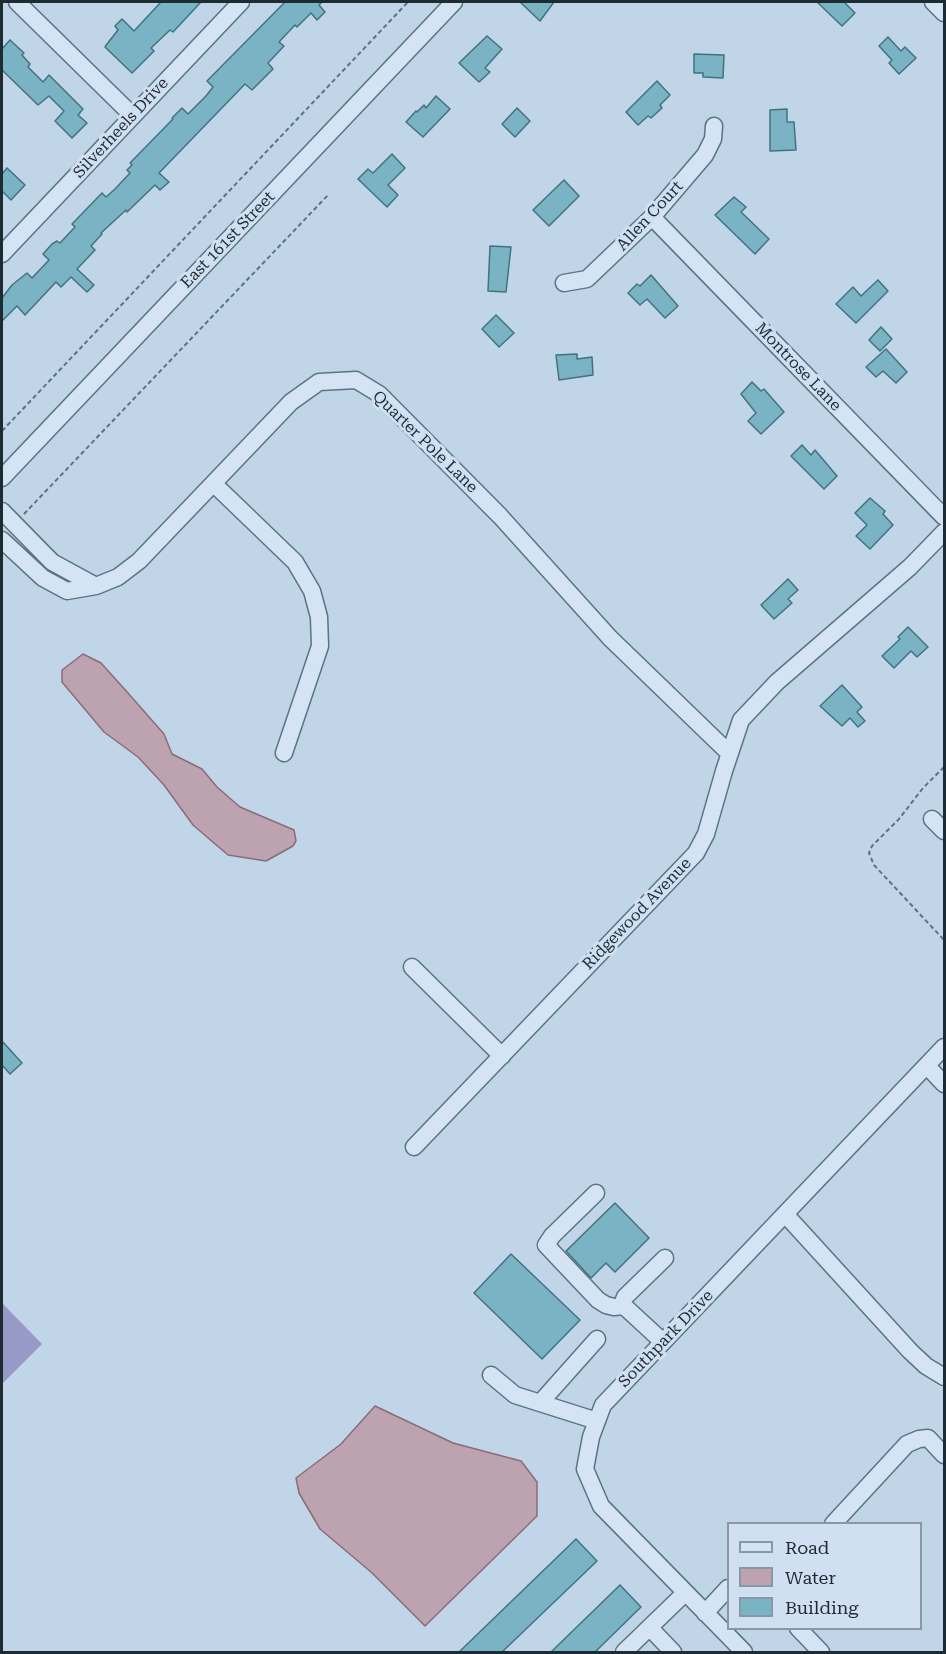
<!DOCTYPE html>
<html>
<head>
<meta charset="utf-8">
<style>
  body { margin:0 }
  #map { position:relative; width:946px; height:1654px; overflow:hidden; background:#c1d5e9; font-family:"Roboto Serif",serif }
  canvas { display:block }
  .frame { position:absolute; inset:0; border:3px solid #1d2c32; pointer-events:none }
  .legend { position:absolute; left:727px; top:1522px; width:195px; height:108px; box-sizing:border-box; background:#d0e0f2; border:2px solid #8898a5; margin:0; padding:8px 10px; list-style:none; font-size:18px; color:#1d2c32 }
  .legend li { display:flex; align-items:center; gap:12px; height:30px }
  .legend b { width:30px; border:2px solid #8898a5 }
</style>
</head>
<body>
<div id="map">
<canvas width="946" height="1654"></canvas>
<div class="frame"></div>
<ul class="legend">
<li><b style="height:8px;background:#d4e4f5"></b>Road</li>
<li><b style="height:16px;background:#bca3af"></b>Water</li>
<li><b style="height:16px;background:#7ab3c4"></b>Building</li>
</ul>
</div>
<script>
const ctx = document.querySelector('canvas').getContext('2d');
ctx.lineJoin = 'round';
function fillPath(path, color) { ctx.fillStyle = color; ctx.fill(path, 'evenodd'); }
const poly = rows => new Path2D(rows.map(r => 'M' + r).join(''));
function strokePath(path, color, width, dash) { ctx.strokeStyle = color; ctx.lineWidth = width; ctx.lineCap = dash ? 'butt' : 'round'; ctx.setLineDash(dash || []); ctx.stroke(path); }
function write(font, color, halo, rows, align = 'center') {
  ctx.font = font + ' "Roboto Serif",serif'; ctx.lineWidth = 6; ctx.setLineDash([]); ctx.textBaseline = 'middle'; ctx.strokeStyle = halo; ctx.fillStyle = color; for (const [text, x, y, turn = 0] of rows) {
    ctx.save(); ctx.translate(x, y); ctx.rotate((+turn || 0) * Math.PI / 180); ctx.textAlign = isNaN(turn) ? turn : align; if (halo) ctx.strokeText(text, 0, 0); ctx.fillText(text, 0, 0); ctx.restore();
  }
}
fillPath(poly([
  [2,1303,42,1344,2,1384]
]), '#979ac6');
const water = poly([
  [83,654,101,663,128,693,164,734,172,754,202,769,217,787,240,807,294,830,296,841,293,846,266,861,228,855,193,825,164,785,138,757,104,732,62,682,62,670,83,654],
  [375,1406,453,1443,521,1461,537,1482,537,1516,425,1626,371,1572,320,1529,299,1493,296,1478,341,1444,375,1406]
]);
fillPath(water, '#bca3af');
strokePath(water, '#896c78', 1.5);
const building = poly([
  [161,2,201,2,173,32,170,30,151,48,154,51,132,73,105,47,107,44,118,30,115,26,122,19,134,31,161,2],
  [285,2,322,2,319,5,325,12,317,20,311,13,297,27,295,25,279,42,284,46,268,63,273,69,252,90,245,84,159,173,169,182,160,190,155,185,127,212,126,210,101,233,102,234,91,246,95,250,77,269,94,285,87,292,71,277,61,287,56,282,25,315,17,306,2,321,2,298,12,285,27,273,32,278,49,260,43,254,52,244,57,241,60,243,75,227,72,224,102,193,106,197,115,189,130,173,127,170,132,165,130,163,173,119,172,118,182,108,188,114,206,96,213,87,207,81,285,2],
  [520,2,554,2,540,21,520,2],
  [817,2,844,2,855,13,842,26,817,2],
  [487,36,502,49,485,68,490,72,479,82,459,63,487,36],
  [888,37,901,51,905,47,916,58,899,74,889,63,892,60,879,46,888,37],
  [10,40,24,53,22,55,30,64,28,67,43,82,49,75,83,109,78,115,87,123,72,138,55,121,64,111,49,96,38,105,2,70,2,49,10,40],
  [694,54,724,55,723,78,703,77,703,73,694,73,694,54],
  [657,81,670,95,660,105,662,108,651,118,648,116,638,125,626,112,657,81],
  [436,96,450,109,423,137,406,122,416,111,417,112,424,105,426,108,436,96],
  [517,108,530,121,515,137,502,124,517,108],
  [787,109,787,122,794,122,796,150,770,151,770,110,787,109],
  [392,154,405,168,388,185,398,195,387,207,358,179,368,169,373,173,392,154],
  [7,168,25,185,11,200,2,191,2,174,7,168],
  [564,180,579,196,549,226,533,210,564,180],
  [734,197,746,207,741,212,769,239,755,254,715,215,734,197],
  [490,246,511,247,506,292,488,291,490,246],
  [651,275,678,306,665,318,647,299,640,305,628,293,637,284,640,286,651,275],
  [878,280,888,291,856,323,836,304,853,287,861,296,878,280],
  [496,315,514,333,499,347,482,329,496,315],
  [881,327,892,339,880,351,869,340,881,327],
  [886,349,907,372,896,383,883,371,876,377,866,367,886,349],
  [577,354,577,359,592,357,593,375,559,380,556,355,577,354],
  [752,382,761,391,764,389,784,412,761,434,748,421,756,413,741,394,752,382],
  [802,445,811,455,815,450,837,476,824,489,791,456,802,445],
  [870,498,885,511,883,514,893,525,870,549,856,536,867,525,855,513,870,498],
  [788,579,798,590,788,599,792,603,774,619,761,605,788,579],
  [908,627,928,647,917,657,911,651,894,668,882,656,900,639,898,637,908,627],
  [842,685,862,707,857,712,865,721,858,727,850,718,842,726,820,706,842,685],
  [2,1041,22,1063,10,1074,2,1065,2,1041],
  [615,1203,649,1238,615,1272,606,1263,591,1278,566,1251,615,1203],
  [511,1254,580,1320,542,1359,474,1293,511,1254],
  [576,1539,597,1561,501,1653,458,1653,576,1539],
  [620,1585,641,1607,594,1653,550,1653,620,1585]
]);
fillPath(building, '#7ab3c4');
strokePath(building, '#42727e', 1.5);
const minor = poly([
  [17,2,133,116],
  [933,2,944,13],
  [652,217,944,517],
  [2,254,241,2],
  [564,283,587,279,652,217,705,155,713,139,714,126],
  [2,478,454,2],
  [214,484,295,562,312,591,319,617,320,646,284,753],
  [2,511,52,562,96,586],
  [2,540,43,578,67,591,96,586,118,577,139,561,291,402,319,382,356,380,379,394,500,516,610,638,729,753],
  [932,819,944,831],
  [412,967,502,1056],
  [927,1066,944,1084],
  [414,1147,696,853,706,834,724,771,741,720,777,682,910,567,944,532],
  [596,1193,552,1236,546,1245,598,1300,606,1305,614,1307,624,1306],
  [785,1214,910,1351,926,1366,944,1377],
  [663,1342,624,1306,623,1302,625,1297,665,1258],
  [491,1375,515,1395,597,1421],
  [540,1403,597,1339],
  [833,1524,907,1444,919,1439,928,1438,944,1455],
  [705,1613,728,1588],
  [650,1628,673,1652],
  [798,1628,821,1652],
  [624,1652,685,1593],
  [744,1652,601,1506,585,1469,591,1437,603,1405,944,1047]
]);
strokePath(minor, '#5a7481', 19);
strokePath(poly([
  [2,431,408,2],
  [24,514,329,194],
  [944,767,923,788,899,819,872,846,869,853,874,865,944,940]
]), '#5a7481', 2, [4.5, 3]);
strokePath(minor, '#d4e4f5', 16);
write('16px', '#1d2c32', '#d0e0f2', [
  ["Silverheels Drive",121,128,-47],
  ["Allen Court",650,216,-47],
  ["East 161st Street",228,240,-46],
  ["Montrose Lane",798,367,46],
  ["Quarter Pole Lane",425,442,44],
  ["Ridgewood Avenue",637,914,-46],
  ["Southpark Drive",666,1339,-46]
]);
</script>
</body>
</html>
